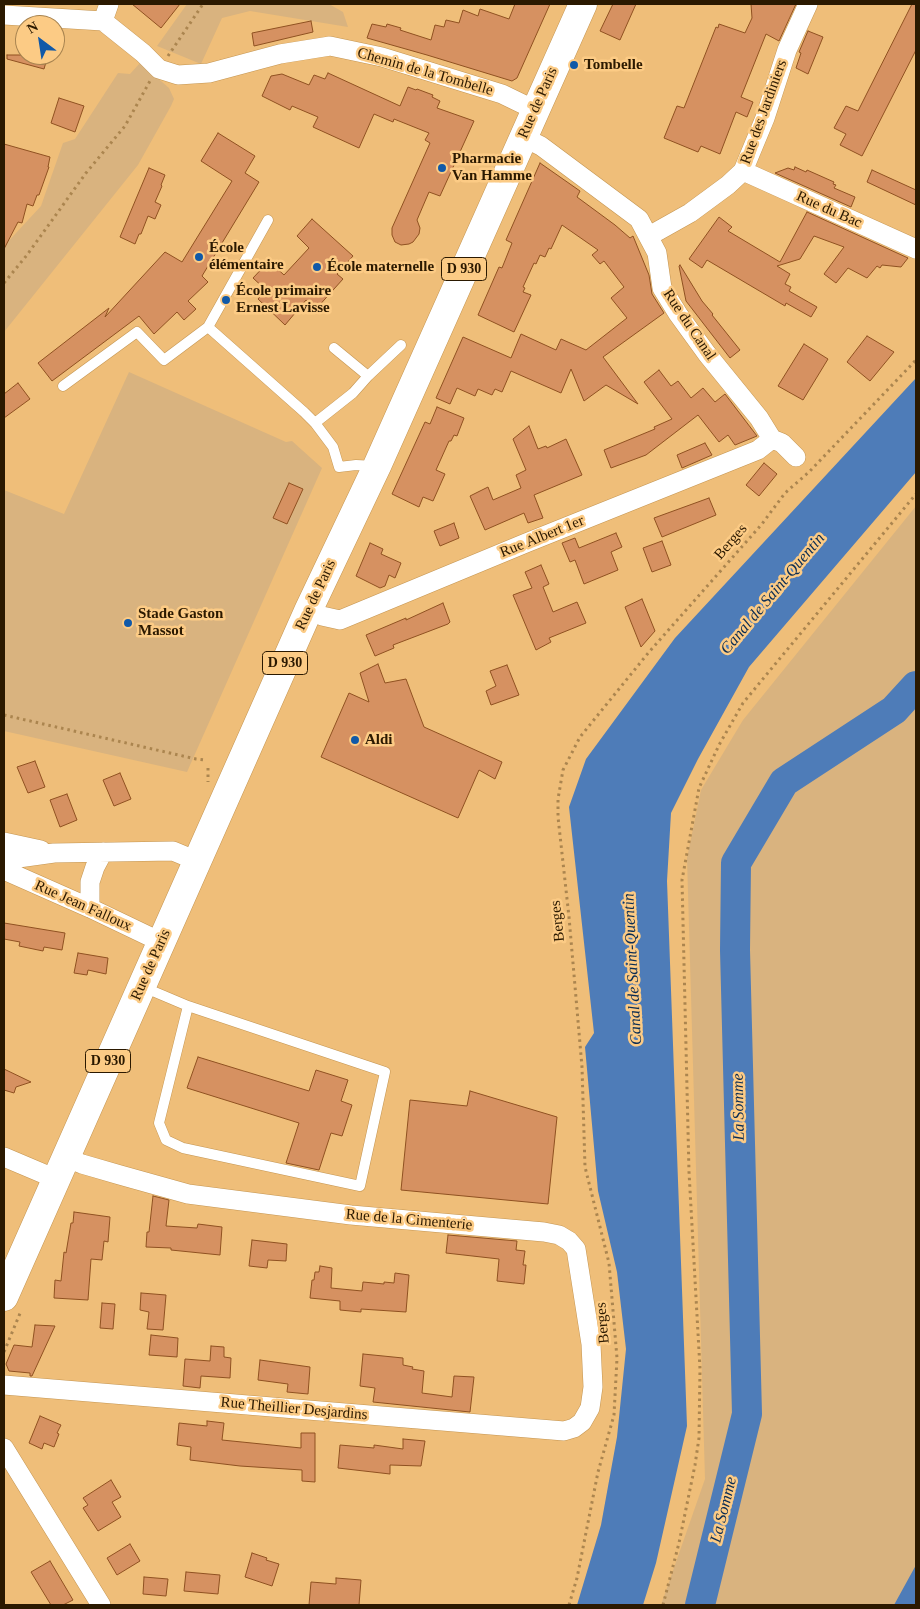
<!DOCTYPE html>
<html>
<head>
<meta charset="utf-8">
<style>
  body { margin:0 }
  #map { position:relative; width:920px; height:1609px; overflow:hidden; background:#efbe79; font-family:Georgia,serif }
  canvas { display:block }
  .frame { position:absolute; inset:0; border:5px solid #2b1900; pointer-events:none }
  .north { position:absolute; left:15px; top:15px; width:50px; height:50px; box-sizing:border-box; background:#fccb85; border:1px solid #a88450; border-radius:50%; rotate:329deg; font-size:14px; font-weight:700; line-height:20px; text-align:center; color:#2b1900 }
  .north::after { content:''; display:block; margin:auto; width:18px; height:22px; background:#1159a8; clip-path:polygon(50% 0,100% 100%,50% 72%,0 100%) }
</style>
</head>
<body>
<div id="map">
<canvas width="920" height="1609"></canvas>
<div class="frame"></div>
<div class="north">N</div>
</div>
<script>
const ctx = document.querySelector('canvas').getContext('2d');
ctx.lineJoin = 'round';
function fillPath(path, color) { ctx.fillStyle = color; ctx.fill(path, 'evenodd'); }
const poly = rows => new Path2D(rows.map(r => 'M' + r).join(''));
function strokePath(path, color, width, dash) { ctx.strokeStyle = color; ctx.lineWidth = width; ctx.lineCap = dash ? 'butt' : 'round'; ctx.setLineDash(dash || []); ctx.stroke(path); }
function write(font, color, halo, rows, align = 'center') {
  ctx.font = font + ' Georgia,serif'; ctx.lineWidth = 5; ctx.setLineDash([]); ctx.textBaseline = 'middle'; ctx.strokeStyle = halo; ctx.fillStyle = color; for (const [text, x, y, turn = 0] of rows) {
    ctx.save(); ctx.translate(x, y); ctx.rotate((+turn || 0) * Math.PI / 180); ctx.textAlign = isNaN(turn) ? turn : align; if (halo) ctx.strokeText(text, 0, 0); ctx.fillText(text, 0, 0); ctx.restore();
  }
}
fillPath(poly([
  [187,4,329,4,343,12,348,27,250,11,222,18,201,64,157,46],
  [140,63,169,88,174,99,171,106,138,165,4,332,4,246,41,206,63,143,75,139,118,73,130,74],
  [129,372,286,442,292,441,322,468,187,772,4,731,4,490,64,514],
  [916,506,916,1605,661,1605,705,1479,687,858,701,790,743,720]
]), '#d9b37f');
fillPath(poly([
  [916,378,916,472,749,667,698,759,671,813,667,881,687,1426,656,1563,643,1605,577,1605,601,1525,617,1437,626,1349,617,1272,598,1191,585,1047,594,1033,569,807,586,759,675,638],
  [916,1565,916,1605,894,1605]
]), '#4e7cb8');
strokePath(poly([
  [700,1605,747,1414,735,950,736,863,784,782,894,710,916,686]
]), '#4e7cb8', 30);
const building = poly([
  [132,4,180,4,161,28,132,4],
  [515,4,550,4,517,78,512,81,427,55,367,38,372,24,386,27,387,24,401,28,400,30,431,40,435,25,444,27,446,20,459,23,463,10,478,16,480,9,509,19,515,4],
  [613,4,636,4,620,40,600,31,613,4],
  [751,4,796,4,779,41,766,34,741,97,753,102,747,117,736,112,720,154,701,146,698,152,664,138,677,106,684,108,716,27,718,28,719,24,745,33,752,18,751,4],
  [912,4,916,4,916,50,862,156,840,145,846,134,834,128,846,106,858,111,912,4],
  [311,21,313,32,254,46,252,33,311,21],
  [808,31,823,37,808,74,796,68,801,53,799,52,808,31],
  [7,55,48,55,44,69,7,59,7,55],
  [328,73,400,106,408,87,416,90,417,89,433,95,432,97,440,101,437,108,474,121,440,196,429,192,417,220,420,228,419,234,413,242,409,244,401,245,395,242,392,235,392,228,430,143,425,140,429,133,394,119,393,122,374,114,359,148,313,127,318,117,292,106,290,110,262,96,271,76,282,74,309,85,314,75,325,79,328,73],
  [59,98,84,106,75,132,51,123,59,98],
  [218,133,255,156,245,173,259,182,202,276,208,282,188,301,196,309,184,320,177,312,154,334,139,316,52,381,38,363,109,308,105,317,165,252,182,262,232,181,201,161,218,133],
  [4,144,50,157,48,167,49,167,39,195,37,195,33,206,27,204,22,223,18,222,4,249,4,144],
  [540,163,580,191,577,197,615,225,630,238,633,236,649,275,652,294,664,313,603,357,638,404,606,385,584,401,571,369,561,393,511,371,502,392,495,389,492,395,478,389,475,396,457,388,450,404,436,398,463,337,511,358,521,334,556,350,561,339,586,350,627,318,611,298,624,287,604,261,600,264,592,255,598,250,562,225,551,249,549,248,545,257,540,255,536,264,534,263,523,287,525,288,523,292,531,295,514,332,478,315,499,267,502,268,512,243,506,240,540,163],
  [795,167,806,172,807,170,834,182,833,184,836,185,834,188,855,197,851,207,775,173,788,168,794,170,795,167],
  [149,168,165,175,161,185,162,186,155,202,161,205,155,219,148,216,141,234,139,234,135,244,120,237,149,168],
  [872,170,916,190,916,205,867,182,872,170],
  [807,212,908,258,901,267,882,265,880,268,877,266,867,278,848,268,836,283,824,274,844,247,814,236,800,259,777,266,790,274,785,284,791,287,789,291,817,307,811,317,786,303,785,306,707,260,702,268,689,259,719,217,732,227,728,231,780,262,807,212],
  [312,219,353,256,337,274,343,279,316,309,306,300,285,325,258,299,266,290,253,278,269,261,284,275,309,248,297,236,312,219],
  [680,265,702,301,713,314,712,315,740,350,730,358,686,301,679,266,680,265],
  [867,336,894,352,870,381,847,362,867,336],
  [804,344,828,359,803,400,778,386,804,344],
  [659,370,671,386,678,381,691,398,703,388,715,402,725,394,757,436,735,445,728,435,719,442,698,415,646,455,611,468,604,450,655,429,654,427,672,419,644,382,659,370],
  [18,383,30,399,4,418,4,394,18,383],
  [437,407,464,418,457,436,454,435,451,441,449,441,436,470,445,474,433,501,423,497,419,507,392,494,425,422,430,424,437,407],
  [529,426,538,449,546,446,547,448,566,439,582,475,534,495,543,518,528,523,524,513,485,530,470,496,488,487,493,500,521,488,516,475,526,470,513,439,529,426],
  [705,443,712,455,682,468,677,455,705,443],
  [764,463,777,474,759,496,746,485,764,463],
  [289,483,303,489,287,524,273,518,289,483],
  [709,498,716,515,662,537,654,518,709,498],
  [454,523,459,538,440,546,434,531,454,523],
  [616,533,622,547,611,552,618,570,584,584,575,560,570,562,562,543,575,538,579,548,616,533],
  [662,541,671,565,652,572,643,548,662,541],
  [370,543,383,549,381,554,401,563,395,578,389,575,385,586,380,588,356,576,370,543],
  [541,565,549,584,543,587,553,612,577,602,586,623,549,638,551,642,536,650,513,595,532,588,525,572,541,565],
  [642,599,655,631,641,647,625,607,642,599],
  [443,603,450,622,448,624,393,645,394,648,375,656,366,635,406,618,406,620,443,603],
  [378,664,385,683,406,679,424,727,502,762,495,779,479,770,458,818,321,757,349,693,369,702,360,673,378,664],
  [507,665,519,695,491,705,486,691,496,686,490,671,507,665],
  [35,761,45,787,28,793,17,767,35,761],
  [120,773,131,799,114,806,103,780,120,773],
  [67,794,77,820,60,827,50,800,67,794],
  [4,923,65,933,62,950,44,947,43,951,19,946,20,942,4,939,4,923],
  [78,953,108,958,106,974,88,970,87,975,74,973,78,953],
  [198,1057,309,1091,316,1070,348,1080,341,1101,352,1105,342,1136,331,1133,319,1170,286,1163,299,1123,187,1088,198,1057],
  [4,1069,31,1082,16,1087,14,1093,4,1090,4,1069],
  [470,1091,557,1117,548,1204,401,1190,410,1100,467,1106,470,1091],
  [153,1196,169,1200,166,1226,197,1228,198,1224,222,1227,220,1255,171,1250,171,1248,146,1247,147,1232,149,1232,153,1196],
  [74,1212,110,1217,108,1242,104,1241,102,1260,91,1259,88,1300,54,1298,55,1280,61,1281,64,1252,66,1253,71,1223,73,1223,74,1212],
  [448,1235,517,1241,516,1250,525,1251,523,1265,526,1265,524,1284,497,1281,499,1259,446,1253,448,1235],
  [252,1240,287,1244,286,1261,268,1260,267,1268,249,1266,252,1240],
  [320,1266,332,1268,331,1288,362,1291,363,1282,384,1284,384,1282,394,1283,395,1273,409,1275,406,1312,361,1309,361,1312,340,1310,340,1301,310,1298,312,1280,314,1280,315,1272,319,1272,320,1266],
  [141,1293,166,1295,163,1330,147,1329,149,1312,140,1310,141,1293],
  [102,1303,115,1304,113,1329,100,1328,102,1303],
  [35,1325,55,1326,32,1376,30,1376,30,1373,9,1371,6,1364,14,1345,32,1347,35,1325],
  [151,1335,178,1338,177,1357,149,1355,151,1335],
  [211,1346,224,1347,224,1357,231,1358,230,1378,201,1376,200,1388,183,1386,185,1359,210,1361,211,1346],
  [363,1354,403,1358,403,1365,413,1367,412,1369,424,1371,422,1393,452,1397,454,1376,474,1377,470,1412,373,1402,375,1388,360,1386,363,1354],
  [260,1360,310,1367,308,1394,287,1392,288,1384,258,1380,260,1360],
  [40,1416,61,1425,57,1433,59,1434,54,1447,44,1443,42,1449,29,1443,40,1416],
  [207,1421,224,1423,222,1440,301,1448,301,1433,315,1433,315,1482,302,1481,302,1470,240,1466,190,1460,191,1447,177,1445,179,1423,207,1426,207,1421],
  [403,1439,425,1441,421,1466,390,1465,390,1474,338,1468,340,1445,374,1448,374,1445,403,1449,403,1439],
  [111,1480,121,1497,112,1502,121,1517,98,1531,83,1508,88,1505,83,1498,111,1480],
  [130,1544,140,1561,117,1575,107,1558,130,1544],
  [252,1553,267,1558,266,1560,279,1564,272,1586,245,1577,252,1553],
  [50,1561,73,1600,63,1605,51,1605,31,1572,50,1561],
  [186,1572,220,1575,218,1594,184,1591,186,1572],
  [144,1577,168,1579,166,1596,143,1594,144,1577],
  [336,1578,361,1580,359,1605,309,1605,311,1582,336,1584,336,1578]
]);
fillPath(building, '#d69161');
strokePath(building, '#8f5121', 1);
const service = poly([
  [268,220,208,327,304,412,315,423],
  [334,348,368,376],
  [63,386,137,332,164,360,208,327],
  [376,466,356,465,339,467,333,447,315,423,353,393,368,376,401,345],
  [143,987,188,1006,159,1123,166,1140,183,1148,360,1186,385,1072,188,1006]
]);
const minor = poly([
  [4,15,103,21,143,53,159,69,178,75,209,73,280,54,330,46,382,57,502,94,535,110],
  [103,21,109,4],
  [523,137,541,146,639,219,657,253,662,288,678,314,707,354,759,418,772,439,782,443,796,457],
  [743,171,916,249],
  [649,236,690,213,728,185,743,171,765,118,787,50,808,4],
  [309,609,322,616,340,620,526,543,758,450,772,439],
  [4,842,41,850],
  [4,860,54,853,173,851,197,861],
  [4,870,90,908,161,942],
  [90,908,90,882,95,867,103,852],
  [4,1157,56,1179],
  [4,1385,564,1431,574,1428,582,1422,590,1408,593,1387,591,1344,576,1249,569,1241,559,1235,544,1232,351,1215,188,1194,120,1175,82,1164,65,1157],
  [4,1448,101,1605]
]);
const primary = poly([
  [4,1297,309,609,377,466,583,4]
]);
strokePath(service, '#c49551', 11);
strokePath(minor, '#c49551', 20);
strokePath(primary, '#c49551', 29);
strokePath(poly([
  [168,56,203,4],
  [4,283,27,255,86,173,125,126,150,81],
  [4,715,196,759,205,760],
  [208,768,208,782],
  [4,1352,21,1311],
  [569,1605,577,1578,598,1472,614,1415,617,1358,609,1263,585,1167,582,1067,569,917,558,817,558,799,563,770,580,737,649,652,762,524,785,493,809,472,916,360],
  [663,1605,679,1543,695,1465,699,1438,700,1369,689,1172,682,880,699,788,719,745,743,703,916,494]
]), '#ab854f', 3, [2.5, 4]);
strokePath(service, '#fff', 10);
strokePath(minor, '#fff', 19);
strokePath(primary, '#fff', 28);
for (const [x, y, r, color] of [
  [574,65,5,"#1159a8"],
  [442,168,5,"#1159a8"],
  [199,257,5,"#1159a8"],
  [317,267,5,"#1159a8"],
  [226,300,5,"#1159a8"],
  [128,623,5,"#1159a8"],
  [355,740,5,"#1159a8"]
]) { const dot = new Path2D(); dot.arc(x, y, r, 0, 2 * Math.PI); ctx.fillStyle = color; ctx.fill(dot); strokePath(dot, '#fccb85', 2); }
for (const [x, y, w] of [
  [464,269,45],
  [285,663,45],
  [108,1061,45]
]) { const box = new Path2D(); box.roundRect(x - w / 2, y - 11.5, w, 23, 4); ctx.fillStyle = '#fccb85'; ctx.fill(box); strokePath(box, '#2b1900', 1); }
write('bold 14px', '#2b1900', null, [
  ["D 930",464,269],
  ["D 930",285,663],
  ["D 930",108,1061]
]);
write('bold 15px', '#2b1900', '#fccb85', [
  ["Tombelle",584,65],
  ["Pharmacie",452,159],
  ["Van Hamme",452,176],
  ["École",209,248],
  ["élémentaire",209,265],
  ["École maternelle",327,267],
  ["École primaire",236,291],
  ["Ernest Lavisse",236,308],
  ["Stade Gaston",138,614],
  ["Massot",138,631],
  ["Aldi",365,740]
], 'left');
write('15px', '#2b1900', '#fccb85', [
  ["Chemin de la Tombelle",425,72,16],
  ["Rue de Paris",538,103,-66],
  ["Rue des Jardiniers",764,112,-70],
  ["Rue du Bac",829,210,24],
  ["Rue du Canal",689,325,56],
  ["Rue Albert 1er",542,537,-22],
  ["Berges",731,542,-49],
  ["Rue de Paris",316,595,-65],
  ["Rue Jean Falloux",83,906,24],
  ["Berges",558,921,-96],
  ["Rue de Paris",151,965,-66],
  ["Rue de la Cimenterie",409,1220,5],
  ["Berges",603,1323,-95],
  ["Rue Theillier Desjardins",294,1409,5]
]);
write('italic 16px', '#0a2c53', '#fccb85', [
  ["Canal de Saint-Quentin",773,594,-50],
  ["Canal de Saint-Quentin",633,969,-93],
  ["La Somme",739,1107,-91],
  ["La Somme",724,1510,-76]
]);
</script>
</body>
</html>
